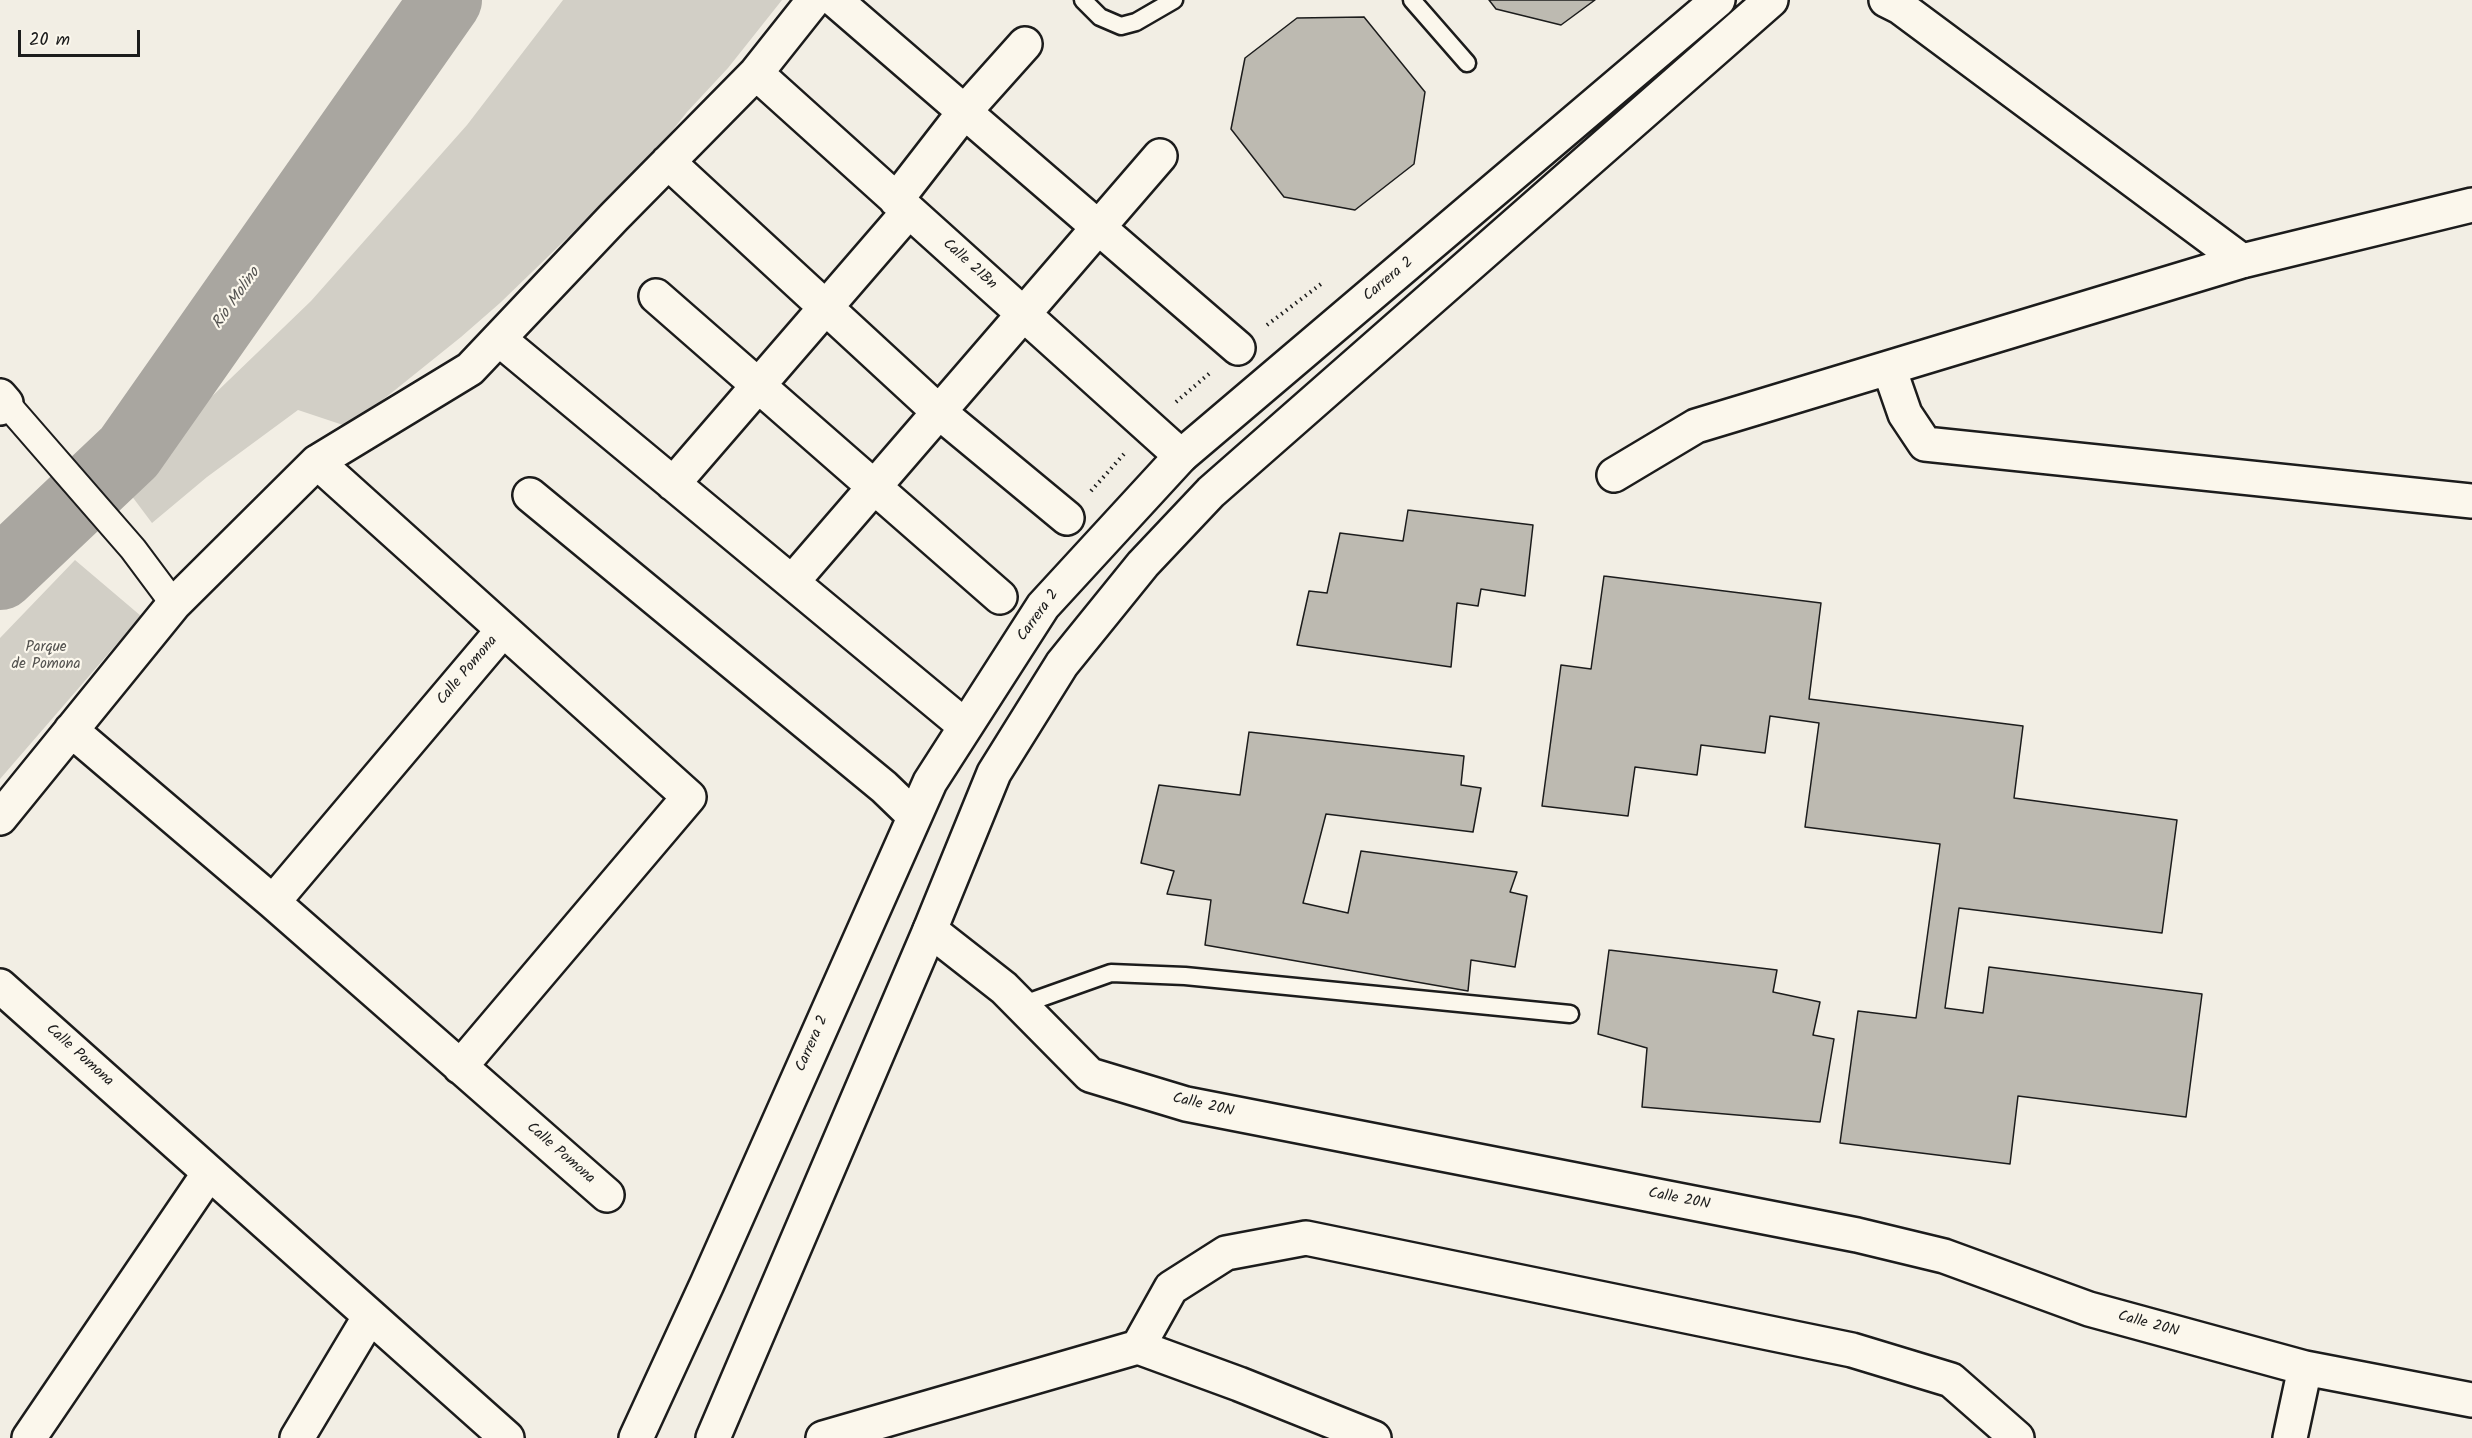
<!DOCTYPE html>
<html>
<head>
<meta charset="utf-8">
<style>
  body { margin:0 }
  #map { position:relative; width:2472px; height:1438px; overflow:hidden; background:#f2eee4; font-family:Kalam,sans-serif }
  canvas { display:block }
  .scale { position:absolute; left:18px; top:30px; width:122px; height:27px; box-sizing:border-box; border:3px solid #1c1c1c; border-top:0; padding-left:8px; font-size:18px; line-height:21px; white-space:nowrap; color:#1c1c1c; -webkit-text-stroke:4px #fbf7ec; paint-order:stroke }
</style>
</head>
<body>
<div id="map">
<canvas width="2472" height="1438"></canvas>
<div class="scale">20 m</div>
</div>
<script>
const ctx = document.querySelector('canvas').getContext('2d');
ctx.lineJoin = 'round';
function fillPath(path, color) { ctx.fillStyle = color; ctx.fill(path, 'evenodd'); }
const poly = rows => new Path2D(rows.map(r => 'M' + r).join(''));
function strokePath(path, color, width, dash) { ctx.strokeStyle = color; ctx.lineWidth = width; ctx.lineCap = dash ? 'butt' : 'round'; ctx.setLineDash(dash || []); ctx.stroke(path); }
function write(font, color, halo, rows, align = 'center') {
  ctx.font = font + ' Kalam,sans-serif'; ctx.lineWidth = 4.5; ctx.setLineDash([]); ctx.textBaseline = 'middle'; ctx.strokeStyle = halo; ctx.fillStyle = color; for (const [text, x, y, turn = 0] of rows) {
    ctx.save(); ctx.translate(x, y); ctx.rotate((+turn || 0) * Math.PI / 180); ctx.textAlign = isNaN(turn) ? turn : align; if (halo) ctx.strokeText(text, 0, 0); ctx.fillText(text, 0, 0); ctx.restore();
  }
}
fillPath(poly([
  [563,0,782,0,728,68,687,112,653,155,500,303,461,337,349,427,298,410,207,477,152,523,122,483,311,301,467,125],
  [75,560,141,616,0,779,0,638]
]), '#d2cfc6');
strokePath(poly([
  [0,574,129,452,446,0]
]), '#a9a6a0', 72);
const building = poly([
  [1489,0,1595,0,1561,25,1496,9,1489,0],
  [1364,17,1425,92,1414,164,1355,210,1284,197,1231,129,1245,58,1297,18,1364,17],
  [1408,510,1533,525,1525,596,1481,589,1478,606,1457,603,1451,667,1297,645,1309,591,1327,593,1340,533,1403,541,1408,510],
  [1604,576,1821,603,1809,699,2023,726,2014,798,2177,820,2162,933,1959,908,1945,1008,1983,1013,1989,967,2202,994,2186,1117,2018,1096,2010,1164,1840,1143,1858,1011,1916,1018,1940,844,1805,827,1819,723,1770,716,1765,753,1701,745,1697,775,1635,767,1628,816,1542,806,1561,665,1591,669,1604,576],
  [1249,732,1464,756,1461,785,1481,788,1473,832,1326,814,1303,903,1348,913,1361,851,1517,872,1510,892,1527,896,1515,967,1471,960,1468,991,1205,945,1211,900,1167,894,1174,871,1141,863,1159,785,1240,795,1249,732],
  [1609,950,1777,970,1773,992,1820,1002,1813,1035,1834,1039,1820,1122,1642,1107,1647,1048,1598,1034,1609,950]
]);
fillPath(building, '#bdbab1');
strokePath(building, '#1c1c1c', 1.5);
const service = poly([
  [1083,0,1100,17,1121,26,1136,22,1174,0],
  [1412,0,1467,63],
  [1021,1005,1111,973,1185,976,1570,1014]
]);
const pedestrian = poly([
  [6,403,133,549,174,604]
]);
const minor = poly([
  [835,0,1238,348],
  [1886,0,1900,7,2242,261],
  [756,73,1181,456],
  [668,162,939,412,1067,518],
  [896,200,965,111,1025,44],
  [656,296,1000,597],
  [499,339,965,726],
  [1889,368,1905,414,1925,444,2472,501],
  [0,396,6,403,0,408],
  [317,462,689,797,460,1067],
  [1614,475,1696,426,2242,261,2472,205],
  [673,484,909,211],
  [530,495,884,787,914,816],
  [792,582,1160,156],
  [71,730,273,902,607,1195],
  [0,818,174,604,317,462,470,369,614,217,756,73,814,0],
  [273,902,503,630],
  [930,930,1004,988,1090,1075,1186,1104,1857,1235,1944,1256,2089,1309,2305,1368,2472,1400],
  [0,986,507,1438],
  [1138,1347,1171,1288,1226,1253,1306,1238,1852,1350,1951,1380,2017,1438],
  [29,1438,209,1173],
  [297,1438,370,1316],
  [823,1438,1138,1347,1239,1384,1374,1438],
  [2290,1438,2305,1368]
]);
const secondary = poly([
  [636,1438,707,1284,930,782,1043,606,1181,456,1718,0],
  [713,1438,930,930,994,773,1062,664,1143,564,1211,492,1771,0]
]);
strokePath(service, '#1c1c1c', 21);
strokePath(pedestrian, '#1c1c1c', 30);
strokePath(minor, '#1c1c1c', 38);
strokePath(secondary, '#1c1c1c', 38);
strokePath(poly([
  [1267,325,1321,284],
  [1176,402,1211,372],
  [1091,491,1124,454]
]), '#1c1c1c', 4, [1.5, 4.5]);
strokePath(service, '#fbf7ec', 16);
strokePath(pedestrian, '#fbf7ec', 26);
strokePath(minor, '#fbf7ec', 33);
strokePath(secondary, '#fbf7ec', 33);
write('15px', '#1c1c1c', '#fbf7ec', [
  ["Calle 21Bn",969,265,42],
  ["Carrera 2",1389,280,-40],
  ["Carrera 2",1039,616,-54],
  ["Calle Pomona",468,671,-50],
  ["Carrera 2",813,1044,-66],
  ["Calle Pomona",79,1056,42],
  ["Calle 20N",1203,1106,13],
  ["Calle Pomona",560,1154,41],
  ["Calle 20N",1679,1200,11],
  ["Calle 20N",2148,1325,15]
]);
write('15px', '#53524f', '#fbf7ec', [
  ["Parque",46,648],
  ["de Pomona",46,665]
]);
write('italic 16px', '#545351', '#fbf7ec', [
  ["Río Molino",237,299,-55]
]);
</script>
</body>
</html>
